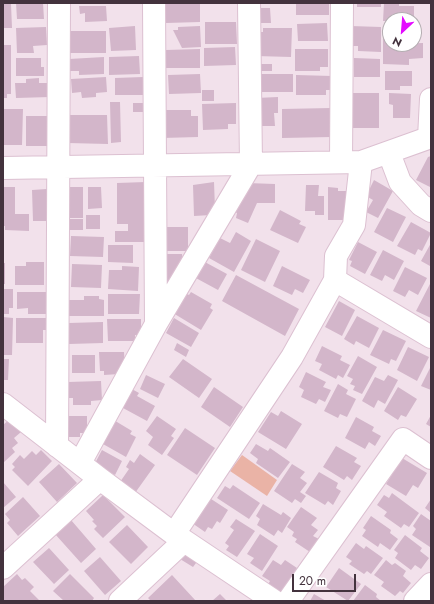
<!DOCTYPE html>
<html>
<head>
<meta charset="utf-8">
<style>
  body { margin:0 }
  #map { position:relative; width:434px; height:604px; overflow:hidden; background:#f2e1eb; font-family:Jost,sans-serif }
  canvas { display:block }
  .frame { position:absolute; inset:0; border:4px solid #43323d; pointer-events:none }
  .north { position:absolute; left:382px; top:12px; width:40px; height:40px; box-sizing:border-box; background:#fff; border:1px solid #b4adb1; border-radius:50%; rotate:206deg; font-size:11px; font-weight:700; line-height:16px; text-align:center; color:#43323d }
  .north::after { content:''; display:block; margin:auto; width:14px; height:18px; background:#e40bff; clip-path:polygon(50% 0,100% 100%,50% 72%,0 100%) }
  .scale { position:absolute; left:292px; top:574px; width:64px; height:18px; box-sizing:border-box; border:2px solid #43323d; border-top:0; padding-left:5px; font-size:12px; line-height:14px; white-space:nowrap; color:#43323d; -webkit-text-stroke:3px #fff; paint-order:stroke }
</style>
</head>
<body>
<div id="map">
<canvas width="434" height="604"></canvas>
<div class="frame"></div>
<div class="north">N</div>
<div class="scale">20 m</div>
</div>
<script>
const ctx = document.querySelector('canvas').getContext('2d');
ctx.lineJoin = 'round';
function fillPath(path, color) { ctx.fillStyle = color; ctx.fill(path, 'evenodd'); }
const poly = rows => new Path2D(rows.map(r => 'M' + r).join(''));
function strokePath(path, color, width, dash) { ctx.strokeStyle = color; ctx.lineWidth = width; ctx.lineCap = dash ? 'butt' : 'round'; ctx.setLineDash(dash || []); ctx.stroke(path); }
fillPath(poly([
  [242,455,277,480,267,496,230,471]
]), '#eab3a6');
fillPath(poly([
  [16,3,43,3,44,19,17,19],
  [166,3,200,3,200,22,166,23],
  [296,3,329,3,329,15,296,15],
  [357,3,381,3,381,7,357,7],
  [384,3,399,3,399,6,414,6,414,20,383,21],
  [3,4,11,4,12,28,3,28],
  [79,6,106,6,107,21,85,22,85,13,80,14],
  [255,8,270,8,271,23,255,23],
  [205,22,236,22,237,44,205,44],
  [327,23,328,41,298,41,297,24],
  [135,26,136,50,111,51,109,28],
  [200,26,201,47,182,48,173,30,178,30,178,27],
  [350,26,381,27,381,52,358,51,358,46,350,46],
  [46,27,47,45,33,46,34,53,17,53,16,28],
  [263,28,292,28,291,57,256,56,256,32,263,32],
  [70,31,106,31,106,53,70,53],
  [383,38,390,38,390,44,423,43,423,58,409,59,409,65,383,64],
  [3,45,11,45,11,94,7,94,7,98,3,98],
  [235,47,236,65,204,66,204,48],
  [200,49,200,68,166,68,166,50],
  [295,49,328,49,328,67,320,67,320,71,295,71],
  [139,56,140,74,109,75,109,57],
  [104,57,104,74,79,75,79,71,70,71,69,59],
  [16,58,41,58,41,67,44,67,44,76,16,76],
  [354,58,380,59,380,77,354,77],
  [256,64,272,64,272,71,256,71],
  [385,71,412,71,412,86,400,86,400,90,385,90],
  [200,74,201,93,169,94,168,75],
  [261,74,293,74,293,92,261,92],
  [296,75,332,76,332,90,326,90,326,95,296,95],
  [106,77,107,92,96,93,96,97,82,98,81,92,72,93,71,79],
  [143,77,143,95,115,95,115,78],
  [39,78,39,83,50,83,50,97,16,98,15,83,26,83,26,79],
  [202,90,214,90,214,101,202,101],
  [350,93,379,93,379,128,350,128],
  [389,93,411,94,410,118,393,118,393,105,389,104],
  [278,97,278,113,274,113,275,126,256,126,256,98],
  [110,102,120,102,121,142,111,143],
  [133,103,146,103,146,112,133,112],
  [236,103,236,124,228,124,228,129,203,130,202,104],
  [331,108,331,137,282,138,282,109],
  [3,109,23,109,22,145,3,145],
  [161,110,191,110,191,116,198,116,198,137,162,138],
  [68,115,107,115,108,144,68,143],
  [26,116,51,116,51,146,26,146],
  [431,156,431,185,430,187,416,180,428,157],
  [374,180,393,191,378,218,366,212,373,200,366,196],
  [146,182,146,242,115,242,115,231,128,231,128,224,117,224,117,183],
  [214,182,215,209,211,215,194,216,193,185],
  [247,183,275,184,275,203,257,203,248,223,236,218,237,213,233,211],
  [306,185,319,185,318,196,324,196,324,215,315,215,315,211,305,211],
  [3,187,15,187,15,214,29,214,29,231,5,230,5,226,3,226],
  [66,187,83,187,83,218,67,218],
  [88,187,101,187,102,208,88,209],
  [328,187,338,188,338,191,348,191,347,208,344,208,344,220,328,220],
  [47,189,53,221,33,221,32,190],
  [387,208,406,217,393,242,374,232],
  [280,210,301,221,299,224,306,227,298,243,270,230],
  [86,215,100,215,100,229,86,229],
  [68,219,83,219,83,230,68,230],
  [411,222,431,233,422,251,418,249,415,255,397,246],
  [161,227,188,227,188,251,161,251],
  [236,232,251,241,234,272,209,258,220,238,230,243],
  [71,236,104,237,103,257,70,256],
  [256,239,280,251,265,282,241,270],
  [358,242,377,252,365,274,350,266,352,261,349,260],
  [431,243,431,265,430,266,421,261],
  [108,245,133,245,133,263,108,262],
  [383,250,404,261,394,280,385,275,382,281,370,275],
  [160,254,182,254,183,264,169,290,161,290],
  [203,261,227,274,218,290,194,277],
  [26,262,44,262,44,285,15,285,15,266,26,266],
  [3,263,5,263,5,284,3,284],
  [72,264,102,265,101,288,71,287],
  [122,266,139,267,138,291,108,289,109,270,122,270],
  [282,266,310,280,303,293,295,289,292,295,273,286],
  [405,267,427,278,418,295,409,290,405,297,393,291],
  [236,275,299,309,285,336,222,301],
  [431,282,431,318,416,311],
  [3,289,13,289,13,308,9,308,9,314,3,314],
  [17,292,47,292,47,314,28,314,28,308,17,309],
  [191,292,212,304,210,308,213,310,201,330,173,313,185,293,189,295],
  [108,294,140,294,139,314,108,314],
  [84,296,99,296,99,299,104,300,104,316,69,316,69,300,84,300],
  [339,301,355,310,342,336,325,327],
  [357,316,379,328,369,348,356,341,354,345,344,339],
  [3,317,13,318,12,355,3,355],
  [16,318,47,318,47,330,43,330,43,343,16,343],
  [174,318,199,333,191,347,166,333],
  [107,319,141,319,141,335,135,335,135,341,108,341],
  [103,322,103,343,69,344,69,323],
  [383,330,406,341,396,361,391,359,389,364,370,355],
  [177,343,189,350,186,357,174,350],
  [322,346,342,356,340,360,350,365,343,378,338,375,336,379,319,370,322,364,315,361],
  [408,347,429,357,417,381,397,370],
  [99,352,124,352,125,369,119,374,104,375,104,371,100,371],
  [72,355,95,355,95,373,72,373],
  [358,356,377,367,362,394,353,390,355,386,350,384,353,379,347,376],
  [3,359,9,359,8,380,3,380],
  [183,359,212,379,199,398,169,377],
  [431,366,431,390,421,386],
  [306,372,326,382,323,387,331,390,325,402,319,399,316,404,301,397,304,390,299,387],
  [146,375,165,384,158,398,140,389],
  [388,375,398,380,385,404,378,400,374,408,362,401,375,377,384,381],
  [101,381,102,400,91,401,91,405,73,405,73,398,69,398,68,382],
  [338,384,348,390,346,394,356,399,347,417,340,414,338,418,324,411],
  [214,387,243,407,230,427,201,407],
  [398,387,417,399,406,417,401,415,398,420,384,411],
  [130,388,139,393,137,396,155,406,147,421,123,408],
  [281,411,302,424,286,449,258,432,271,412,278,416],
  [431,415,431,427,426,424],
  [67,416,87,416,87,433,80,433,80,437,67,437],
  [157,416,176,429,171,436,174,438,162,455,148,445,153,437,146,431],
  [356,417,374,427,372,431,381,436,375,446,369,442,365,449,345,438],
  [10,419,21,432,14,438,18,443,12,448,15,452,3,463,3,425],
  [112,419,132,431,130,434,136,437,126,457,103,444,108,435,104,433],
  [185,428,215,448,197,475,167,455],
  [256,444,268,451,270,448,290,462,278,478,256,463,258,459,250,453],
  [336,446,357,458,354,462,361,466,352,480,347,476,344,480,323,467],
  [41,450,52,461,28,486,12,470,15,467,12,464,20,455,24,459,32,451,36,455],
  [102,450,122,461,115,475,94,465],
  [140,454,155,465,135,493,120,482,129,469,126,467,130,460,134,463],
  [402,458,427,473,418,488,413,485,406,496,386,484],
  [59,464,77,483,57,502,39,482],
  [292,464,305,472,300,478,307,483,300,492,306,496,301,503,295,499,292,503,274,491],
  [319,472,338,483,336,488,341,491,333,505,328,501,325,505,305,493],
  [3,482,16,497,3,508],
  [233,485,260,503,249,519,217,498,225,486,230,489],
  [392,493,419,513,409,527,404,524,401,528,384,516,387,512,377,505,384,495,389,498],
  [103,495,125,517,103,538,94,529,97,526,92,521,94,520,86,511],
  [23,497,40,516,18,536,7,523,10,520,5,514],
  [208,497,228,510,220,523,217,521,212,529,208,527,205,532,192,523],
  [431,499,431,513,425,508],
  [263,504,281,515,283,512,291,518,282,533,278,530,274,536,257,525,260,519,256,516],
  [301,507,317,518,311,525,318,530,313,536,319,539,310,552,295,542,297,539,292,536,294,532,287,527],
  [421,514,431,521,430,547,412,535,416,529,413,526],
  [371,516,391,530,390,533,398,539,390,550,380,543,378,547,362,536,366,530,363,528],
  [236,519,255,531,237,557,226,550,229,546,225,543,234,530,230,527],
  [71,520,96,549,81,563,55,534],
  [127,525,148,547,131,564,109,542],
  [260,534,278,546,262,571,250,563,254,558,247,554],
  [405,535,422,548,420,551,429,558,421,569,415,565,411,570,395,558,398,553,394,550],
  [356,543,364,549,366,546,383,558,371,574,367,571,364,574,349,564,352,561,346,557],
  [49,548,69,570,54,584,33,562],
  [186,551,199,559,193,567,180,559],
  [100,557,121,581,105,595,84,571],
  [273,560,281,565,285,560,297,568,281,593,276,589,273,593,266,588,270,581,262,576],
  [386,560,392,565,395,563,406,571,403,576,411,583,403,593,400,591,395,596,381,586,384,582,374,575],
  [339,568,361,584,348,601,326,587],
  [17,574,22,580,25,578,34,587,30,591,40,601,3,601,3,587],
  [70,574,94,598,92,601,64,601,53,591],
  [172,575,196,601,151,601,148,598],
  [365,585,377,594,376,597,381,601,353,601],
  [220,594,227,601,212,601],
  [314,594,326,601,310,601]
]), '#d3b6ca');
const minor = poly([
  [154,3,156,324],
  [429,138,431,99],
  [389,153,400,182,421,205,431,211],
  [341,162,342,3],
  [3,168,361,162,431,137],
  [335,280,431,337],
  [3,404,100,479,174,534,274,601],
  [57,446,59,3],
  [80,463,156,324,251,164,249,3],
  [174,534,292,357,335,280,336,256,354,225,361,162],
  [3,568,100,479],
  [120,601,184,541],
  [288,601,403,439,431,458],
  [415,601,431,584]
]);
strokePath(minor, '#dcc0d1', 24);
strokePath(minor, '#fff', 22);
</script>
</body>
</html>
